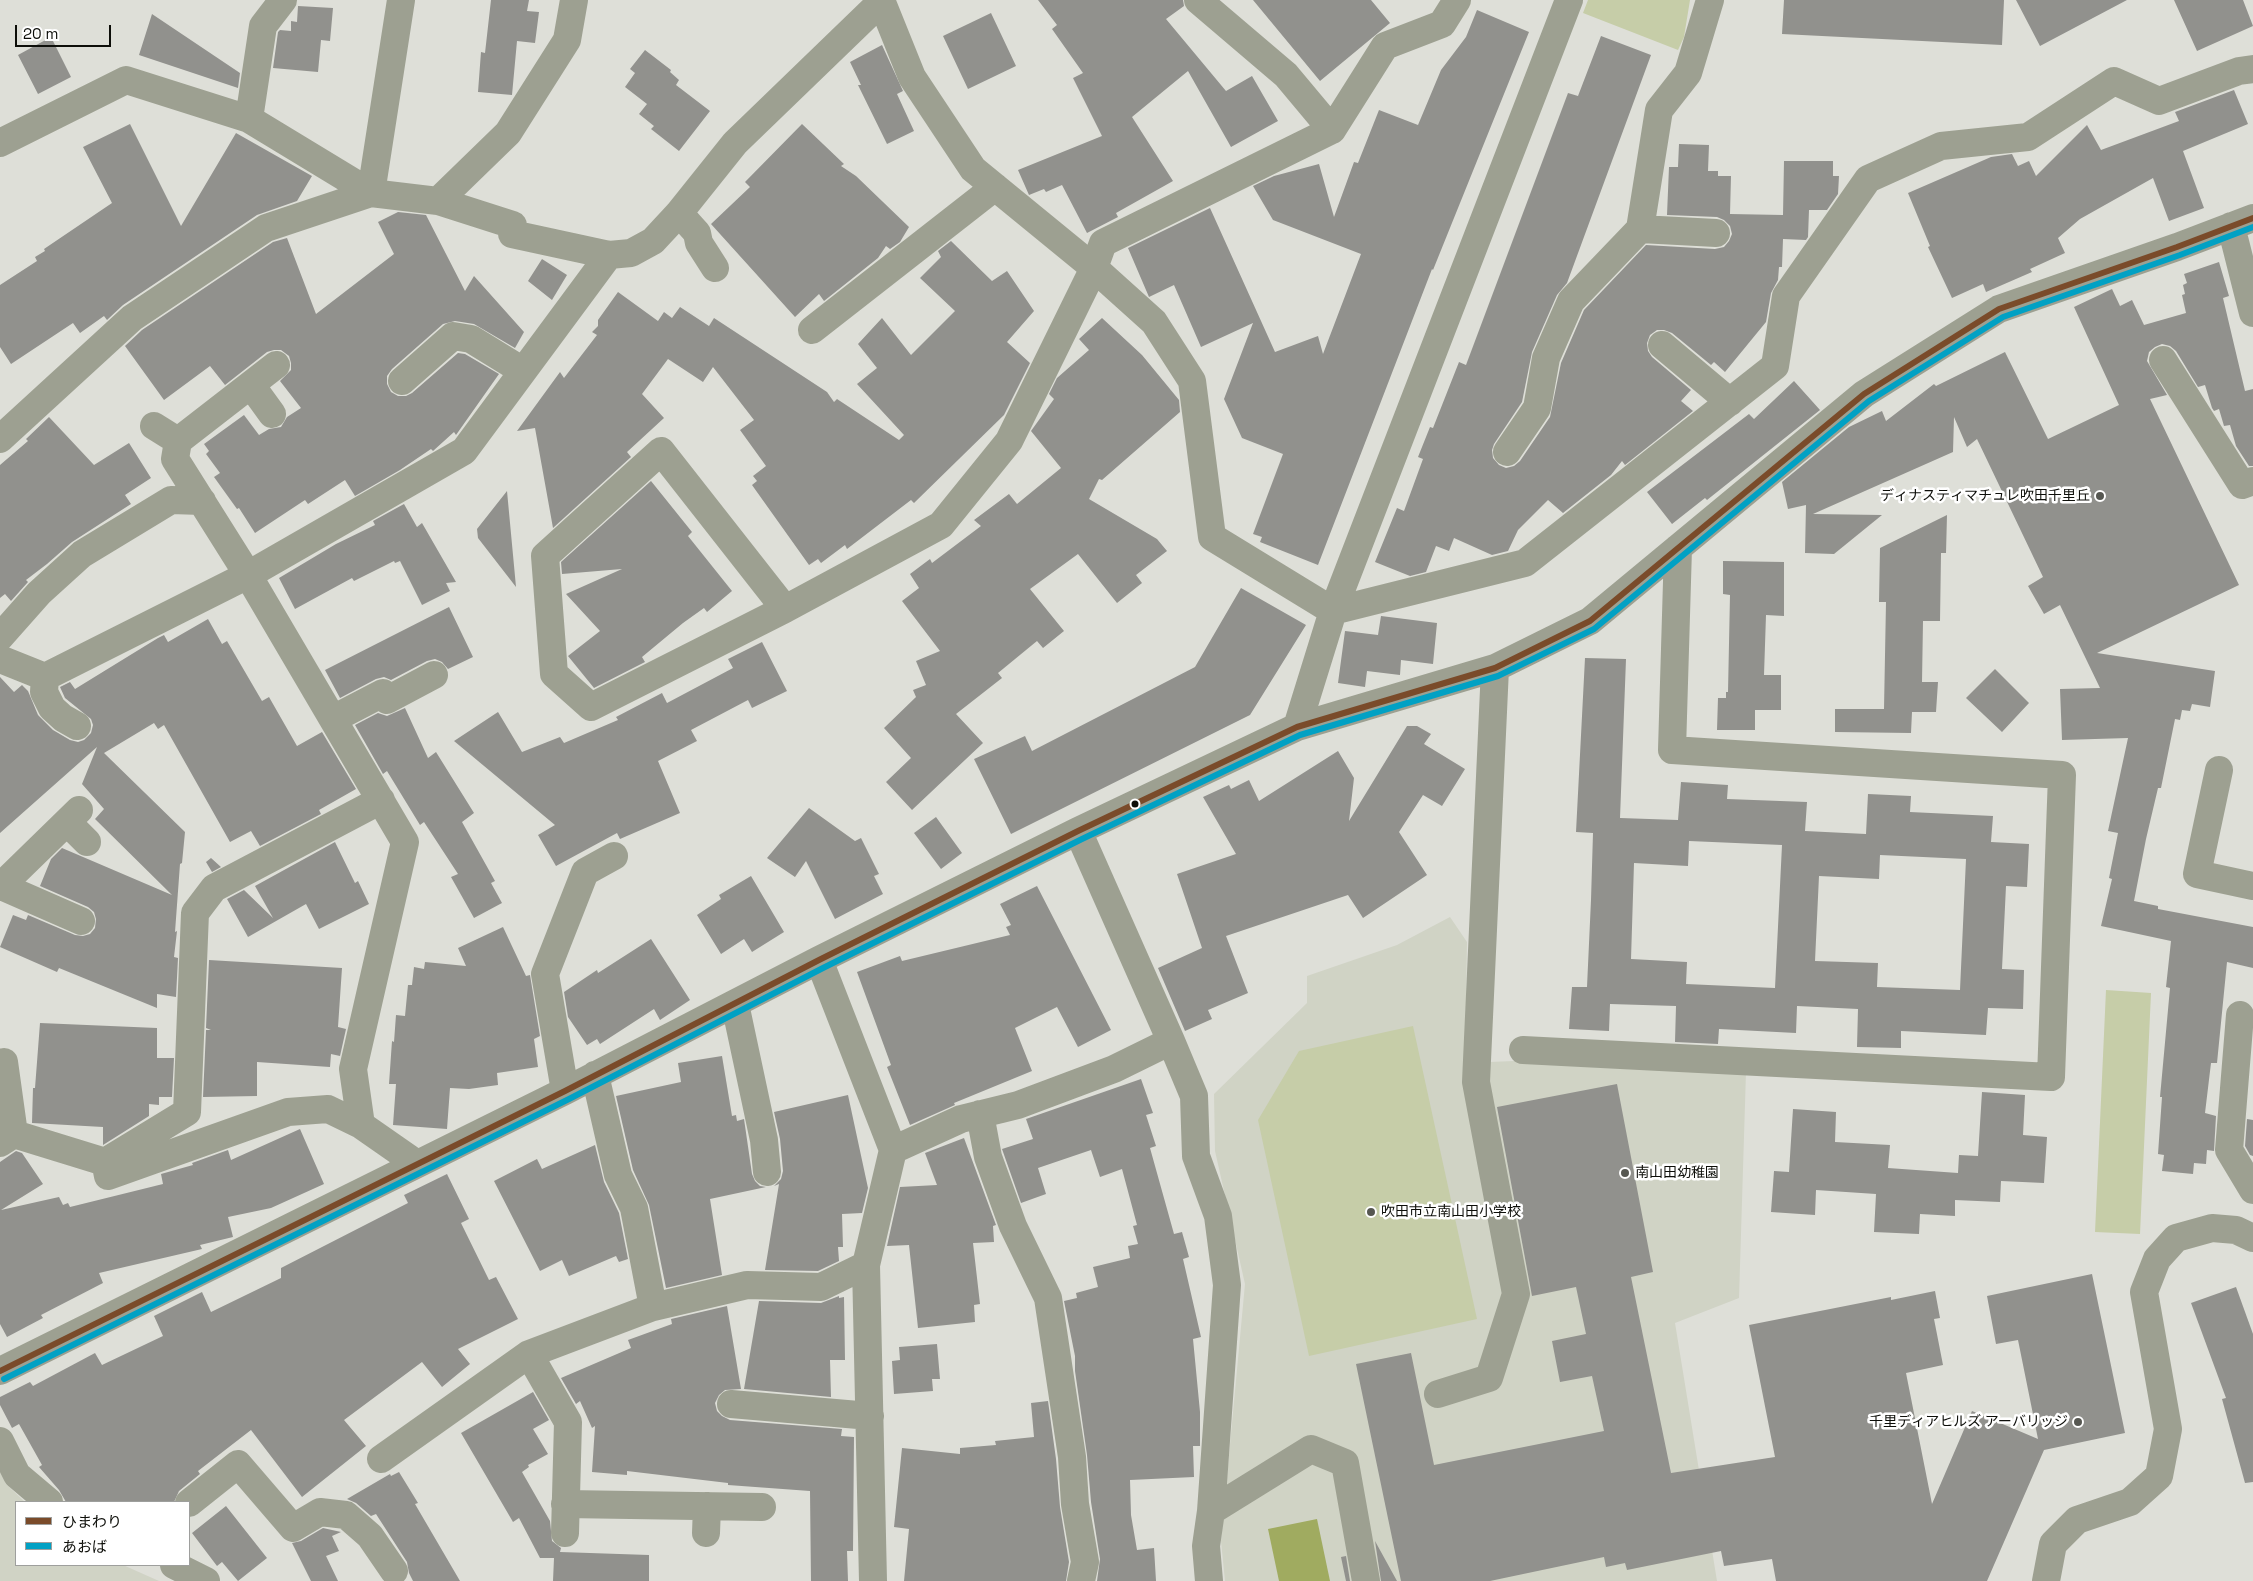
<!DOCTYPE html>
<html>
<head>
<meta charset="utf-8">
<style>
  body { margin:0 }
  #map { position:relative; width:2253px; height:1581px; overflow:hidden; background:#dedfd8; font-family:"Space Grotesk","Noto Sans JP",sans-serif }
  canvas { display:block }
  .legend { position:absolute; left:15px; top:1501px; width:175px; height:65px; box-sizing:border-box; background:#fff; border:1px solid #9e9f9d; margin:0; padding:6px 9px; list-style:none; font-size:15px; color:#0d0e09 }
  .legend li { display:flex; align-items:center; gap:10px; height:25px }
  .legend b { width:25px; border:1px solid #9e9f9d }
  .scale { position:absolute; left:15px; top:25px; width:96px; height:22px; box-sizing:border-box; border:2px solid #0d0e09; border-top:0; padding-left:6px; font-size:15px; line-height:18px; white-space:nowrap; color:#0d0e09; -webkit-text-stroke:4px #fff; paint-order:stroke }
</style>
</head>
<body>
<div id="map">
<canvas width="2253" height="1581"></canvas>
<ul class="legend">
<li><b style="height:6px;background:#7a4b2a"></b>ひまわり</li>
<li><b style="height:6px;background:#01a1c4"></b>あおば</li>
</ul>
<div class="scale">20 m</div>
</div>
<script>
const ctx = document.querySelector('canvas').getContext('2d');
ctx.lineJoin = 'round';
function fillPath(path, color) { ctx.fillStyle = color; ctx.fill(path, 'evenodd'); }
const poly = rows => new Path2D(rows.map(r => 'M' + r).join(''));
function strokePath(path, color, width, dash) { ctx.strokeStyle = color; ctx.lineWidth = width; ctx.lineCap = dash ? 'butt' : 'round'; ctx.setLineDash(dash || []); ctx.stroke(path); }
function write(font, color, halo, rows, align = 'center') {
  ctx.font = font + ' "Space Grotesk","Noto Sans JP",sans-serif'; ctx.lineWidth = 5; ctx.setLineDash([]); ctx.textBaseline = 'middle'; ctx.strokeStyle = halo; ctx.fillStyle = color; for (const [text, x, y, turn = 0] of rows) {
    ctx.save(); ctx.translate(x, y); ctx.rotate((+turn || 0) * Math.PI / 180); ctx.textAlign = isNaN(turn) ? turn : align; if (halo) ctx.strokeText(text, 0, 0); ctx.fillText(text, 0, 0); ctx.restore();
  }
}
fillPath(poly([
  [1450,917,1467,942,1465,1063,1514,1061,1746,1072,1739,1298,1675,1323,1717,1581,1225,1581,1221,1541,1245,1284,1215,1151,1214,1094,1307,1003,1307,976,1397,945],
  [0,1472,6,1484,25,1502,16,1502,16,1565,123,1565,159,1581,0,1581]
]), '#d0d3c5');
fillPath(poly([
  [1588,0,1690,0,1684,37,1678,50,1583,13],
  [2106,990,2151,993,2140,1234,2095,1232],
  [1413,1026,1477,1319,1309,1356,1258,1120,1299,1051]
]), '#c6cda8');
fillPath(poly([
  [1317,1519,1330,1581,1279,1581,1268,1529]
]), '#a0ab60');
fillPath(poly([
  [491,0,529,0,527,11,539,12,535,43,517,41,512,95,478,92,481,52,485,53],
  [1038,0,1183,0,1184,6,1166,19,1226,91,1252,76,1278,121,1231,147,1188,71,1132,117,1173,181,1116,213,1118,217,1087,233,1062,185,1046,192,1044,189,1029,195,1018,170,1102,136,1073,78,1083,73,1052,29,1057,25],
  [1253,0,1371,0,1390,23,1320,81],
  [1784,0,2004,0,2002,45,1782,34],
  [2016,0,2127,0,2040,46],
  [2174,0,2243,0,2253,26,2197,51],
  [298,6,333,8,330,41,321,40,318,72,273,68,278,32,280,30,291,31,291,21,297,22],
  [1477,10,1529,32,1433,270,1432,269,1318,565,1260,542,1262,537,1253,534,1283,454,1242,438,1224,399,1253,323,1201,347,1174,285,1149,297,1128,248,1210,208,1275,352,1318,336,1323,354,1361,254,1273,220,1253,186,1274,176,1319,164,1334,217,1354,162,1358,163,1379,110,1418,125,1441,70,1466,37],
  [991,13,1016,66,968,89,943,36],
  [152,14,240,73,238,88,139,55],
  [1601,36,1651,55,1567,283,1557,295,1532,352,1522,402,1494,444,1492,450,1493,458,1499,465,1506,468,1514,466,1520,461,1550,417,1561,363,1584,310,1646,245,1715,249,1724,247,1729,241,1732,234,1730,226,1724,220,1717,217,1667,215,1669,167,1678,167,1679,144,1709,145,1708,171,1718,171,1718,176,1731,176,1730,214,1783,215,1784,161,1833,161,1833,176,1839,176,1838,194,1827,210,1809,210,1808,237,1806,240,1783,239,1782,267,1779,267,1778,280,1771,293,1766,322,1725,372,1714,362,1711,365,1672,333,1664,330,1657,330,1650,335,1647,343,1648,351,1652,357,1691,390,1681,401,1693,411,1625,465,1622,461,1611,475,1563,513,1548,500,1518,530,1508,551,1492,555,1454,538,1449,551,1436,546,1426,572,1410,576,1375,562,1397,508,1404,511,1423,459,1418,457,1430,427,1433,428,1459,362,1466,365,1568,93,1578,96],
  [51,37,71,77,38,94,18,55],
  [882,45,903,91,897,94,914,131,887,144,858,85,861,85,850,62],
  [645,50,671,70,670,72,679,80,676,85,710,111,679,151,651,129,654,126,639,114,647,104,625,87,635,73,630,69],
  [2234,90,2248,124,2183,151,2204,208,2169,221,2153,178,2080,219,2058,238,2065,253,2030,269,2032,272,1986,292,1983,284,1952,298,1928,247,1930,246,1908,193,1991,157,2012,154,2018,166,2029,161,2036,176,2087,125,2101,150,2179,121,2175,112],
  [130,124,181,226,236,133,312,176,297,201,257,215,123,305,107,320,104,316,80,333,73,323,11,364,0,347,0,285,37,261,35,257,45,251,44,249,112,203,83,147],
  [802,124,844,164,841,166,856,176,909,227,900,242,890,249,886,246,878,258,824,301,819,294,795,317,711,224,750,187,745,182],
  [398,212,426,215,465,291,474,276,524,332,515,348,474,324,455,321,443,324,392,369,387,376,387,384,391,392,398,396,406,396,412,393,458,353,465,354,499,374,456,435,454,432,433,451,431,449,400,470,355,496,345,480,308,504,305,500,255,533,239,508,237,509,214,477,220,473,206,454,209,451,204,444,244,415,259,435,269,429,281,427,287,417,301,408,280,381,291,370,291,363,289,356,281,350,274,350,267,352,225,385,210,366,164,400,125,346,142,330,273,242,287,238,316,314,394,254,378,222],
  [951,241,992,281,1007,271,1034,311,1007,342,1030,363,1004,415,914,503,911,500,847,549,845,545,821,563,818,559,809,565,752,485,757,481,753,476,766,466,740,430,754,420,713,367,703,382,668,359,642,394,664,418,627,452,631,457,553,528,535,428,517,431,560,372,564,378,597,335,592,332,598,326,598,320,618,292,658,321,664,312,672,318,680,307,709,326,714,318,827,392,834,402,837,399,899,440,904,435,857,384,877,368,858,344,882,318,911,355,955,311,920,278,941,257,938,251],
  [542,259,567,275,552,300,528,281],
  [2219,262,2229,296,2223,298,2245,391,2253,389,2253,466,2249,466,2236,446,2230,425,2224,426,2219,409,2214,411,2212,408,2205,385,2198,387,2176,351,2170,346,2162,344,2155,347,2149,352,2147,361,2167,395,2150,399,2239,585,2097,653,2215,671,2210,707,2192,704,2190,711,2182,710,2180,720,2175,719,2161,788,2158,788,2146,839,2134,901,2158,906,2158,909,2253,927,2253,968,2227,962,2217,1063,2211,1063,2205,1113,2216,1116,2214,1151,2207,1150,2206,1164,2194,1163,2193,1174,2162,1171,2164,1155,2158,1154,2162,1097,2160,1097,2170,988,2166,987,2171,941,2101,926,2112,879,2109,878,2118,833,2108,831,2128,738,2062,740,2060,689,2100,688,2060,605,2044,614,2028,586,2043,577,1977,439,1967,447,1954,417,1953,452,1813,514,1882,515,1834,554,1805,553,1806,505,1788,509,1782,482,1849,427,1882,411,1886,421,1934,384,1936,386,2005,352,2048,439,2119,405,2074,307,2112,289,2120,306,2132,300,2144,325,2186,313,2182,295,2185,294,2183,285,2187,283,2184,274],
  [1102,318,1142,355,1179,400,1180,412,1102,480,1099,479,1089,499,1157,539,1167,551,1136,575,1142,583,1117,603,1078,554,1030,589,1064,631,1043,648,1037,641,998,673,1002,678,956,714,983,743,912,810,886,782,911,758,884,728,916,697,913,690,926,685,916,661,940,651,902,601,919,588,910,574,930,559,932,563,981,526,974,520,1009,494,1017,504,1061,468,1031,431,1054,399,1049,394,1057,378,1089,350,1079,339],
  [1794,381,1820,410,1707,500,1705,498,1672,524,1647,492,1749,414,1754,419],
  [49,417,94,465,129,443,151,478,125,495,131,504,72,542,47,564,26,580,28,582,11,601,5,594,0,598,0,465,28,441,26,439],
  [651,481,692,532,688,536,732,591,707,612,704,608,683,623,642,657,645,662,594,688,568,656,600,631,566,594,622,569,562,574,561,562],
  [507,491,516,587,478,538,477,529],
  [404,504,417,527,422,523,456,582,446,583,450,591,422,605,400,561,395,563,394,561,354,581,352,578,295,609,279,578,336,544,375,525,373,521],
  [1947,515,1946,553,1941,553,1940,621,1923,621,1922,682,1938,682,1936,712,1912,712,1911,733,1835,732,1835,709,1884,709,1886,602,1879,602,1880,548],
  [1723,561,1784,562,1784,616,1766,615,1764,675,1781,675,1781,710,1755,710,1755,730,1717,730,1718,698,1726,698,1726,692,1728,692,1730,595,1723,594],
  [1241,588,1306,625,1250,715,1011,834,974,759,1025,736,1032,751,1195,667],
  [449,607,473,657,448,669,442,662,435,659,427,661,391,680,384,677,376,679,340,698,325,670],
  [1381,616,1437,623,1433,664,1401,660,1400,675,1367,671,1365,687,1338,683,1345,631,1378,635],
  [208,619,222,644,227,641,262,701,269,697,297,746,322,732,356,789,319,810,321,814,260,846,251,831,230,842,164,725,158,729,154,723,104,753,185,832,182,863,180,864,175,932,177,931,174,957,178,958,176,997,157,994,157,1008,59,968,57,972,0,947,13,915,26,920,28,915,75,935,83,936,90,934,95,928,96,919,94,912,88,907,40,886,51,859,62,848,172,895,95,819,104,809,82,784,97,747,0,833,0,677,14,692,22,685,28,691,38,715,53,730,70,740,78,742,84,740,91,733,93,725,91,719,65,698,60,687,70,682,75,689,158,638,164,635,168,642],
  [762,642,787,691,752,708,748,700,691,730,697,741,658,761,680,813,620,839,617,833,556,866,538,835,555,825,454,741,498,712,522,752,560,737,564,743,618,720,616,717,662,693,667,703,733,668,728,659],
  [1585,658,1626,659,1620,818,1678,820,1681,782,1728,785,1727,799,1807,802,1805,831,1866,834,1868,794,1911,796,1910,812,1993,816,1991,842,2029,844,2027,887,2006,886,2002,969,2024,970,2023,1009,1988,1008,1986,1035,1901,1031,1901,1048,1857,1047,1858,1009,1797,1006,1796,1033,1719,1029,1718,1044,1675,1042,1676,1006,1610,1004,1609,1031,1569,1029,1572,987,1587,987,1591,900,1593,833,1576,832],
  [1689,841,1782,845,1775,988,1686,984,1687,962,1631,959,1634,863,1688,866],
  [1880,855,1966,859,1960,990,1877,987,1878,963,1815,961,1819,876,1879,879],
  [1995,669,2029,703,2002,732,1966,698],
  [405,708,428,758,436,752,474,813,462,822,495,881,491,883,502,903,474,918,451,877,458,874,424,822,420,825,387,771,383,774,355,725,378,713,387,716],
  [1407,726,1417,726,1431,734,1424,744,1465,769,1442,806,1423,795,1399,832,1427,875,1363,918,1348,895,1226,936,1248,993,1208,1010,1212,1019,1185,1031,1158,968,1202,948,1177,874,1236,854,1203,797,1229,785,1231,789,1249,780,1259,801,1338,751,1354,778,1349,821],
  [809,808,855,841,861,838,879,874,874,876,883,894,835,919,806,861,795,877,767,858],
  [936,817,962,853,941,869,914,833],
  [335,842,355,883,358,881,369,904,319,929,306,904,248,937,227,899,244,890,273,918,255,886],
  [211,858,221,867,212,872,206,862],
  [751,876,784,932,752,952,744,939,721,954,697,915,721,899,719,895],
  [1037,886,1111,1030,1078,1047,1057,1007,1015,1028,1032,1071,954,1103,955,1105,910,1125,887,1067,891,1065,857,972,900,956,902,961,1010,935,1006,927,1011,925,1000,904],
  [503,927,526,976,530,975,540,1036,534,1039,538,1067,497,1073,498,1085,469,1089,450,1088,447,1129,393,1125,396,1084,389,1084,392,1041,394,1042,396,1015,405,1016,408,985,412,985,414,967,424,969,425,962,466,966,458,948],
  [651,939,690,1000,660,1020,654,1009,600,1044,597,1039,587,1045,568,1017,564,992,597,970,598,973],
  [209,960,342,968,338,1027,346,1029,340,1056,331,1054,330,1067,257,1062,257,1096,203,1097,206,1030,211,1030,206,1028],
  [40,1023,157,1028,157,1058,174,1058,172,1097,159,1097,159,1105,149,1104,149,1116,103,1145,103,1127,32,1123,33,1088,35,1088],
  [722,1056,732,1116,736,1115,737,1121,744,1119,752,1174,755,1181,760,1186,766,1187,710,1199,722,1275,666,1288,649,1205,633,1170,616,1096,681,1082,678,1063],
  [1141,1079,1153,1113,1146,1115,1156,1146,1150,1148,1174,1234,1182,1232,1189,1257,1183,1259,1201,1337,1193,1339,1200,1412,1200,1446,1193,1446,1194,1477,1130,1480,1131,1515,1137,1550,1154,1548,1156,1581,1097,1581,1100,1559,1091,1502,1087,1455,1075,1371,1075,1356,1064,1301,1077,1298,1076,1293,1098,1287,1093,1267,1130,1258,1128,1246,1138,1244,1133,1226,1137,1225,1122,1169,1100,1177,1091,1150,1038,1168,1046,1194,1021,1203,1002,1149,1033,1139,1026,1119],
  [1617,1084,1653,1272,1631,1277,1671,1473,1775,1457,1749,1325,1891,1297,1891,1300,1935,1291,1940,1318,1934,1319,1943,1365,1906,1373,1932,1504,1972,1411,2038,1439,2018,1340,1996,1344,1987,1296,2092,1274,2125,1433,2044,1450,1987,1581,1776,1581,1772,1559,1724,1566,1721,1551,1627,1570,1625,1563,1606,1567,1604,1557,1490,1581,1401,1581,1356,1364,1411,1353,1434,1465,1604,1431,1592,1376,1560,1382,1552,1341,1586,1334,1576,1287,1532,1296,1497,1107],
  [1982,1092,2025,1095,2023,1135,2047,1137,2044,1183,2001,1181,2000,1202,1955,1200,1955,1216,1920,1214,1919,1234,1874,1232,1876,1194,1816,1190,1815,1215,1771,1212,1774,1171,1789,1172,1793,1109,1836,1112,1835,1142,1890,1145,1888,1168,1958,1173,1959,1155,1978,1156],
  [848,1095,868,1188,862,1213,842,1214,843,1247,838,1247,839,1261,818,1271,765,1270,779,1184,774,1186,781,1179,783,1171,780,1139,774,1112],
  [2247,1119,2253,1120,2253,1156,2250,1155,2245,1146],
  [300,1129,324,1184,271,1208,228,1217,233,1237,200,1245,202,1249,99,1273,103,1283,41,1315,43,1318,7,1337,0,1324,0,1162,16,1151,22,1153,43,1184,1,1210,59,1197,63,1205,68,1203,70,1207,163,1184,161,1174,193,1165,192,1163,228,1150,231,1160],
  [964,1138,996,1225,993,1226,994,1242,973,1243,980,1304,974,1305,975,1322,918,1328,909,1245,887,1246,900,1187,937,1185,925,1153],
  [595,1145,604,1182,619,1213,628,1259,619,1262,616,1256,569,1276,562,1260,540,1271,494,1181,537,1159,542,1169],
  [447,1174,469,1219,461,1223,489,1280,496,1277,518,1319,458,1349,470,1364,442,1387,422,1362,344,1420,366,1446,302,1497,251,1430,198,1471,200,1474,179,1491,174,1502,66,1502,59,1490,39,1467,42,1465,19,1424,12,1428,0,1405,0,1397,30,1382,33,1386,95,1353,102,1365,163,1336,154,1316,202,1292,211,1312,281,1278,281,1268,408,1203,404,1195],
  [2236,1287,2253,1334,2253,1482,2245,1483,2222,1399,2226,1398,2191,1303],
  [839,1296,839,1298,844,1297,845,1360,830,1360,831,1397,744,1389,759,1301,821,1303],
  [727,1306,741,1389,725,1390,719,1395,715,1403,717,1411,722,1416,730,1420,842,1429,841,1436,854,1437,853,1551,847,1551,848,1581,811,1581,810,1491,728,1485,728,1483,627,1471,627,1475,592,1472,595,1426,592,1428,580,1401,576,1404,561,1378,631,1348,628,1340,672,1324,671,1319],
  [937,1344,940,1379,932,1379,933,1391,894,1394,892,1361,900,1360,899,1347],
  [533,1392,549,1420,533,1429,548,1454,528,1465,529,1467,522,1472,550,1521,552,1541,561,1548,560,1552,649,1555,649,1581,553,1581,554,1558,540,1558,519,1518,513,1522,461,1433],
  [1048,1401,1056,1459,1060,1507,1069,1562,1066,1581,904,1581,909,1529,894,1527,902,1448,960,1454,960,1448,996,1445,995,1441,1034,1437,1031,1403],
  [399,1472,418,1503,415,1504,460,1581,413,1581,409,1573,407,1562,376,1514,371,1516,356,1503,347,1499,390,1474,391,1476],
  [226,1506,267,1558,238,1581,222,1562,217,1566,192,1533],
  [323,1528,341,1532,332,1536,339,1551,326,1556,338,1581,311,1581,292,1543,301,1541],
  [1375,1541,1397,1581,1381,1581],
  [1346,1556,1350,1581,1346,1581,1341,1557]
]), '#91918d');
strokePath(poly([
  [881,0,912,77,973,169,1094,268,1154,322,1192,381,1212,537,1333,611,1525,563,1775,366,1786,296,1868,179,1941,146,2028,137,2114,81,2159,101,2239,71,2253,69],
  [1198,0,1286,75,1332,130],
  [249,119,263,26,283,0],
  [0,143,126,80,249,119,371,193,401,0],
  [438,201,508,133,567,40,574,0],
  [679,213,697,233,699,243,715,268],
  [2231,226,2253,313],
  [1640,229,1716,233],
  [812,330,995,187],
  [1662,345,1730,402],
  [2163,360,2242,485,2253,481],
  [402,381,453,336,471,339,523,371],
  [251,385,272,414],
  [154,426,178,441],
  [0,439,132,318,266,228,371,193,438,201,513,225,512,234,609,255],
  [1507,452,1537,408,1546,358,1571,301,1640,229,1659,110,1688,73,1710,0],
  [785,609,661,451,545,556,554,674,591,707,785,609,941,525,1009,441,1094,268,1103,243,1332,130,1385,46,1442,24,1457,0],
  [0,637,39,593,82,554,171,500,202,501],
  [0,659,45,677,248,575,175,459,178,441,276,365],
  [45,677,44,692,52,708,63,718,77,726],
  [333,719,383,693,387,700,434,675],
  [1297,727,1333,611,1569,0],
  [2219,770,2197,874,2253,886],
  [67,822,87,842],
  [1078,831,1171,1041,1194,1096,1196,1156,1218,1216,1227,1285,1211,1511,1206,1546,1209,1581],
  [1,886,81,921],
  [0,887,79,810],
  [819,960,893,1150,866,1265,873,1581],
  [735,1004,764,1140,767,1172],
  [2240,1015,2229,1150,2253,1190],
  [1523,1050,2051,1077,2062,775,1672,750,1678,548],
  [4,1062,14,1134],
  [595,1075,618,1175,634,1208,653,1307],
  [565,1091,545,974,585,872,614,856],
  [980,1114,988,1157,1013,1226,1048,1298,1072,1457,1075,1504,1085,1562,1081,1581],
  [0,1143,14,1134,105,1162,187,1112,195,913,214,888,381,800],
  [893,1150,961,1119,1018,1105,1114,1069,1171,1041],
  [417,1164,361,1125,353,1069,405,842,248,575,464,451,609,255,631,253,653,241,679,213,735,143,882,1],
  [106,1166,108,1176,288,1112,328,1109,361,1125],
  [529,1354,568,1422,565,1533],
  [0,1371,565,1091,819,960,1078,831,1297,727,1495,668,1590,621,1864,394,1999,309,2177,247,2253,218],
  [1438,1394,1489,1378,1516,1294,1476,1082,1495,668],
  [731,1404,870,1416],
  [0,1441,17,1475,49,1502],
  [381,1459,529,1354,653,1307,747,1285,821,1287,866,1265],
  [189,1503,238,1464,293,1528,320,1512,346,1515,370,1536,394,1571],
  [565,1504,762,1507],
  [1211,1511,1311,1449,1345,1463,1366,1581],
  [706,1533,707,1506],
  [174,1565,206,1581],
  [2046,1581,2053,1544,2077,1520,2130,1502,2159,1476,2168,1429,2144,1292,2157,1259,2176,1238,2212,1228,2236,1230,2253,1238]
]), '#9da091', 28);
strokePath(poly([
  [0,1371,565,1091,819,960,1078,831,1297,727,1495,668,1590,621,1864,394,1999,309,2177,247,2253,218]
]), '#7a4b2a', 6);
strokePath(poly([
  [4,1379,569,1099,823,968,1082,839,1300,735,1498,676,1594,629,1869,401,2003,317,2180,255,2253,227]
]), '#01a1c4', 6);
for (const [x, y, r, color] of [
  [2100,496,5,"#565751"],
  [1135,804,4.5,"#0d0e09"],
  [1625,1173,5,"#565751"],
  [1371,1212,5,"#565751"],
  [2078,1422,5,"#565751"]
]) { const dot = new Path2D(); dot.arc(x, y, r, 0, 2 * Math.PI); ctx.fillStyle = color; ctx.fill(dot); strokePath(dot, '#fff', 2); }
write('14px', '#0d0e09', '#fff', [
  ["ディナスティマチュレ吹田千里丘",2090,496],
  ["南山田幼稚園",1635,1173,"left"],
  ["吹田市立南山田小学校",1381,1212,"left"],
  ["千里ディアヒルズ アーバリッジ",2068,1422]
], 'right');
</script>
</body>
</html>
